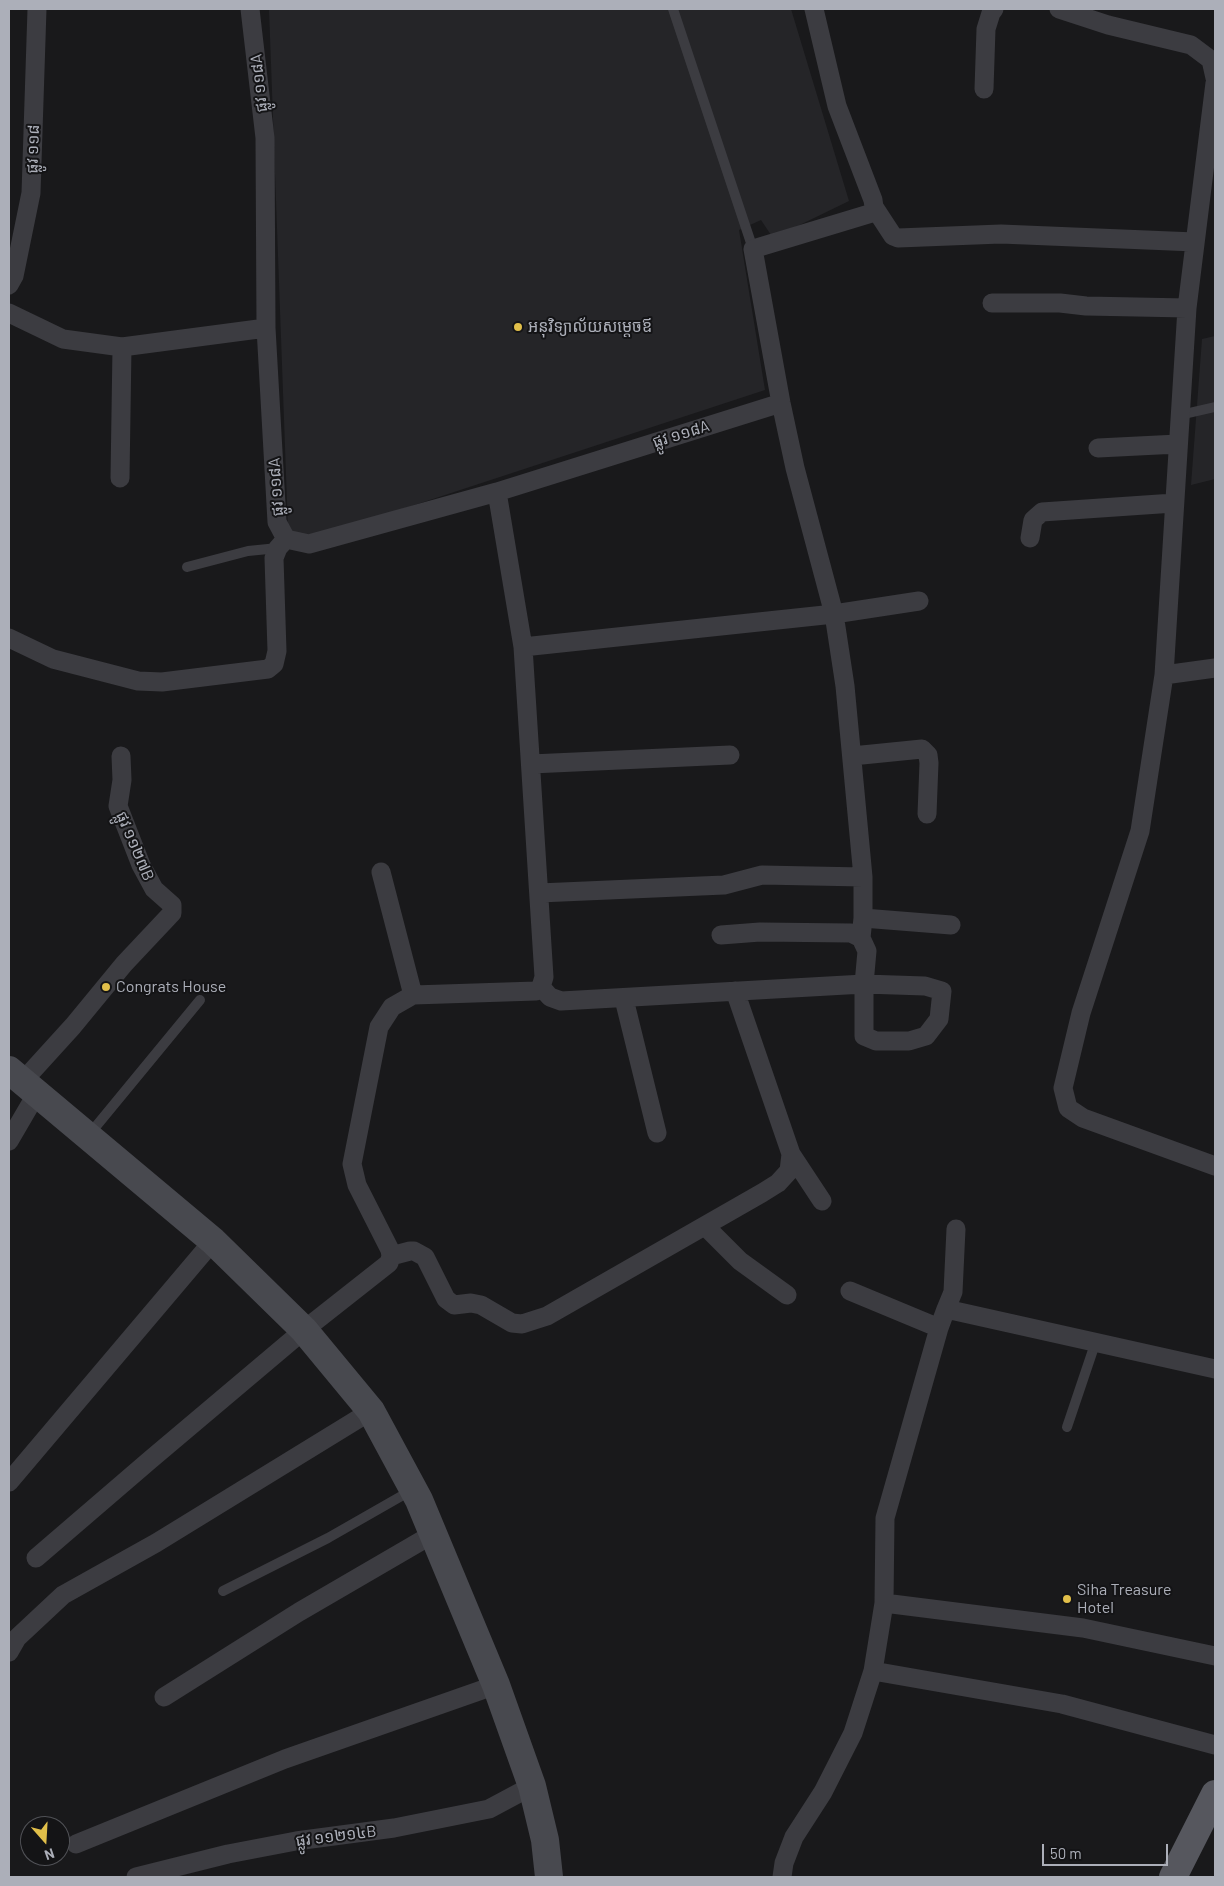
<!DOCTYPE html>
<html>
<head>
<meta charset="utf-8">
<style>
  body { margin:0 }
  #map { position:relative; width:1224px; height:1886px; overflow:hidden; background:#19191b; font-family:Barlow,sans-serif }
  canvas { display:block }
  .frame { position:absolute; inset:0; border:10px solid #acafb9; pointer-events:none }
  .north { position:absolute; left:20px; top:1816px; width:50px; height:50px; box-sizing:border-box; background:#141416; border:1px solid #515257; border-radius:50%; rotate:161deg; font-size:14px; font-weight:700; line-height:20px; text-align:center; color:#acafb9 }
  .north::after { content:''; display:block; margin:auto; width:18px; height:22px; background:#e1bf4a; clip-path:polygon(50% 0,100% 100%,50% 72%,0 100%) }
  .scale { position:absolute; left:1042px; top:1844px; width:126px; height:22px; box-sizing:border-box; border:2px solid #acafb9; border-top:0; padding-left:6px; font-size:15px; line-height:18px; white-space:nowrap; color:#acafb9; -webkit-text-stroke:4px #141416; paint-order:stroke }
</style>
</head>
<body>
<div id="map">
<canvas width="1224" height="1886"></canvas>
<div class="frame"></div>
<div class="north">N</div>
<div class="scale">50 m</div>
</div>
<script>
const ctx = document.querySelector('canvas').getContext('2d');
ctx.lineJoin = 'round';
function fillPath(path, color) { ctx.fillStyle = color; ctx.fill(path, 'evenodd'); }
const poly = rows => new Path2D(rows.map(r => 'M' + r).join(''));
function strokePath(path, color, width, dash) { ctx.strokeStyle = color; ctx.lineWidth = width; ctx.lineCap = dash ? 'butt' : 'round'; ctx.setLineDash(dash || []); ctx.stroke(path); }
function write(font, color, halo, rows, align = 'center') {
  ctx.font = font + ' Barlow,"Noto Sans Khmer",sans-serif'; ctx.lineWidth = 4; ctx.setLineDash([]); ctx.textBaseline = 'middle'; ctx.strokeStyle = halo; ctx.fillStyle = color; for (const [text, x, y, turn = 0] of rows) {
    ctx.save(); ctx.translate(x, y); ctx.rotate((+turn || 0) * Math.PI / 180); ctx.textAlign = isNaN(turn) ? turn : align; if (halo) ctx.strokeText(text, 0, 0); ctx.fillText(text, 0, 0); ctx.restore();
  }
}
fillPath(poly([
  [269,9,791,9,849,201,773,238,761,220,739,230,765,390,314,538,299,536,288,529],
  [1215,336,1215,479,1191,485,1202,339]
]), '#252528');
strokePath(poly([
  [673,9,753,249],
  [1180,415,1215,407],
  [187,567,248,551,278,548],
  [88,1136,200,1000],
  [1067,1427,1096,1341],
  [223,1591,328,1538,412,1490]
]), '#3c3c41', 10);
strokePath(poly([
  [250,9,265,138,266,328,277,522,286,539,309,544,497,492,781,403],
  [814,9,837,106,873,200,874,207,893,236,898,238,1001,234,1195,242],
  [1059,9,1108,25,1191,45,1211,60,1215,78],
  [1215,83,1187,308,1164,675,1140,831,1081,1013,1063,1088,1068,1108,1083,1118,1215,1166],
  [984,89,986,29,991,13,994,9],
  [9,285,14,276,31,193,37,9],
  [992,303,1060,303,1086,306,1187,308],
  [9,313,63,339,122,347,266,328],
  [1098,448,1178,444],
  [120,478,122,347],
  [1030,538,1033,520,1042,512,1174,503],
  [9,638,53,659,138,681,162,682,268,669,274,664,277,651,274,558,278,548,286,539],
  [523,647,834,614,919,601],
  [1164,675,1215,668],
  [852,756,922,749,928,755,929,763,927,814],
  [531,764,730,755],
  [381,872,413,995],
  [539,893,724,885,762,875,863,877],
  [863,918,951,925],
  [861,938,863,918,863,877,845,686,834,614,795,468,781,403,753,249,872,213,874,207],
  [541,987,550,997,561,1001,864,984,925,986,942,991,939,1019,926,1036,909,1041,876,1041,864,1036,864,984,867,951,861,938,851,933,760,932,721,935],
  [735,991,791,1154,822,1201],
  [624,999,657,1133],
  [23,1081,73,1026,124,964,172,913,172,905,154,889,141,865,118,806,122,780,121,756],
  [9,1141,37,1093],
  [705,1226,740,1261,787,1295],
  [391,1256,410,1251,414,1251,425,1257,446,1299,454,1305,471,1303,481,1305,512,1323,522,1324,547,1316,762,1193,778,1183,789,1171,791,1154],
  [850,1291,939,1328],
  [946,1309,953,1292,956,1229],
  [9,1482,213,1241],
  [36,1558,150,1460,304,1330,389,1263,391,1256,390,1250,357,1185,352,1164,379,1027,392,1007,413,995,536,991,541,987,544,977,523,647,497,492],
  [884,1603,1083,1628,1215,1656],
  [9,1652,17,1638,63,1595,156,1543,371,1411],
  [873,1671,1062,1704,1215,1745],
  [164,1697,299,1612,433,1534],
  [76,1844,285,1759,496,1685],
  [136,1877,228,1854,296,1841,394,1828,489,1809,532,1786],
  [782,1877,784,1863,794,1837,823,1792,853,1733,873,1671,884,1603,885,1518,939,1328,946,1309,1215,1369]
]), '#3c3c41', 19);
strokePath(poly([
  [9,1070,213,1241,304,1330,371,1411,419,1500,496,1685,532,1786,545,1840,549,1877]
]), '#48494f', 28);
strokePath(poly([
  [1173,1877,1215,1794]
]), '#56575e', 28);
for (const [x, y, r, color] of [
  [518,327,5,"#e1bf4a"],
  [106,987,5,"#e1bf4a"],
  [1067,1599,5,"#e1bf4a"]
]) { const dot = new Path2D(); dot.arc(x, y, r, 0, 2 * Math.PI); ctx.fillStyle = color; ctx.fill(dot); strokePath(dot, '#141416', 2); }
write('16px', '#acafb9', '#141416', [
  ["ផ្លូវ ១១៨A",259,83,-96],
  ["ផ្លូវ ១១៨",33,149,-88],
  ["ផ្លូវ ១១៨A",681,434,-17],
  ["ផ្លូវ ១១៨A",276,487,-94],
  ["ផ្លូវ ១១២៧B",135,846,67],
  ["ផ្លូវ ១១២១៤B",336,1836,-7]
]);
write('16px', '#acafb9', '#141416', [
  ["អនុវិទ្យាល័យសម្តេចឪ",528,327],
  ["Congrats House",116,987],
  ["Siha Treasure",1077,1590],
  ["Hotel",1077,1608]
], 'left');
</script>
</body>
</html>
